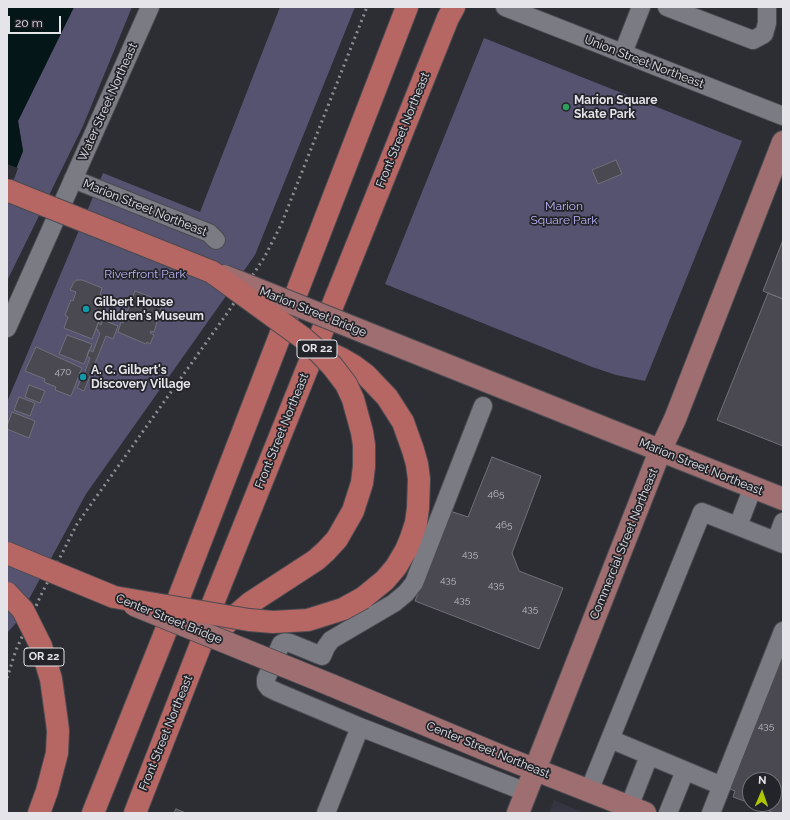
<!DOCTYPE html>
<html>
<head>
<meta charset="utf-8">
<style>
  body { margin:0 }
  #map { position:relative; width:790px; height:820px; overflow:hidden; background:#2d2d34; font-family:Raleway,sans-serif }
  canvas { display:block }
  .frame { position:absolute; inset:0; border:8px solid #e4e4e9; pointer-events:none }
  .north { position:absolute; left:742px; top:772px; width:40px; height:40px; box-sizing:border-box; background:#23232a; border:1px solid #707076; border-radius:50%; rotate:2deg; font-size:11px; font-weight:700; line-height:16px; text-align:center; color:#e4e4e9 }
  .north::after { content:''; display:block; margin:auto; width:14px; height:18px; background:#b0c501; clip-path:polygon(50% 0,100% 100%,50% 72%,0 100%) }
  .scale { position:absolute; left:8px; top:16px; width:53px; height:18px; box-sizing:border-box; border:2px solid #e4e4e9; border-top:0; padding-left:5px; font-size:12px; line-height:14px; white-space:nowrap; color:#e4e4e9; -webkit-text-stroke:3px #23232a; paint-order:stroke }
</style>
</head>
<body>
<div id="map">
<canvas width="790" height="820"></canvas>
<div class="frame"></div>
<div class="north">N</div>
<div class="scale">20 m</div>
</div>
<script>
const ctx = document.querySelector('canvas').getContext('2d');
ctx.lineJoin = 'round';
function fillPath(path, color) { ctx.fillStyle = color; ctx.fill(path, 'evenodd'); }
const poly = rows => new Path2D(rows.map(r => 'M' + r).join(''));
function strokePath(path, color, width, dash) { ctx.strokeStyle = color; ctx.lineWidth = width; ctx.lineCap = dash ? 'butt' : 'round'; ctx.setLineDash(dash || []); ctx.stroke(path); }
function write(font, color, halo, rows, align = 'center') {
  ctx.font = font + ' Raleway,sans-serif'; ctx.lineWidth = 3.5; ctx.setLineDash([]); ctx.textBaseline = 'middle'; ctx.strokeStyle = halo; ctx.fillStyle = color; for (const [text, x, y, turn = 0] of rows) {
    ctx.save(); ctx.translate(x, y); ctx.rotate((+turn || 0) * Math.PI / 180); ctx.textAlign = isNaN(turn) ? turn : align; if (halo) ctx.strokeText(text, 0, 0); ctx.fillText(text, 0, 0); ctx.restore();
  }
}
fillPath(poly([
  [554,800,585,813,549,813]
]), '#353541');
fillPath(poly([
  [74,7,132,7,83,126,7,281,7,192,23,151,18,121],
  [280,7,355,7,255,255,86,494,16,623,7,633,7,402,103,173,200,212],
  [484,38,742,141,645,381,616,375,592,367,385,284]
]), '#555370');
fillPath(poly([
  [7,7,74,7,18,121,23,151,7,192]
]), '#041617');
fillPath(poly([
  [7,164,18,168,9,193,7,194]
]), '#2d2d34');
const building = poly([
  [616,160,622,174,598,184,592,170,616,160],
  [783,240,783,299,763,291,783,240],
  [77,280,82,280,102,288,99,298,107,301,92,339,64,328,68,317,65,315,71,300,73,301,76,292,70,290,74,282,77,280],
  [135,291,151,297,150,302,163,305,155,321,157,322,154,332,151,331,150,333,154,335,150,344,147,342,146,344,118,332,121,322,123,323,135,291],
  [768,293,783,299,783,446,717,420,768,293],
  [103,320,118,326,113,339,106,336,84,391,77,388,81,379,78,378,80,372,84,374,90,358,87,356,89,350,93,352,100,333,98,332,98,330,96,329,98,323,101,325,103,320],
  [67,335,92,344,84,364,59,354,67,335],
  [36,347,82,368,71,396,55,390,56,387,44,382,45,379,25,371,36,347],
  [29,385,45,391,40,403,25,397,29,385],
  [19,397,35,403,30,416,14,410,19,397],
  [12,412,35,421,29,438,7,429,7,426,12,412],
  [492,457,541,476,512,553,519,571,563,588,539,649,415,601,450,511,468,517,492,457],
  [783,653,783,813,774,813,751,804,774,804,774,780,750,780,750,803,733,797,735,791,725,787,783,653],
  [176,809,186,813,174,813,176,809]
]);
fillPath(building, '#4a4952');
strokePath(building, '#707079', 1);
const minor = poly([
  [505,7,783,116],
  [667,7,753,40,764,34,767,23,767,7],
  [623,53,641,7],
  [73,179,209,233,216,240],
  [7,328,150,7],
  [483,406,414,583,406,593,394,603,331,640,326,647,322,656,290,643,285,642,281,644,266,679,266,684,269,688,277,692,360,727,526,792],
  [738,526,753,487],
  [776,541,783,522],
  [610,739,722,786],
  [589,791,702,512,783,544],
  [629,807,649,756],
  [326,813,360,727],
  [668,813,685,771],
  [711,813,783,631]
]);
const major = poly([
  [619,434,783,499],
  [331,685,503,757,645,813],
  [518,813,660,451,675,419,783,142]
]);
const highway = poly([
  [316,347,342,359,354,366,366,375,387,397,403,422,413,450,417,464,419,479,418,508,416,523,411,538,406,550,396,567,385,580,363,598],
  [222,627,250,603,316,560,326,551,337,539,353,511,362,483,364,466],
  [39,813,47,791,57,753,58,731],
  [93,813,169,623,407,7],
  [135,813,201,644,211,608,448,18,454,7]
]);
strokePath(minor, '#4b4b51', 20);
strokePath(major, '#4b4b51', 24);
strokePath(highway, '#4b4b51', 24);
strokePath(minor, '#7b7b84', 18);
strokePath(major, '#9e6e70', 22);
strokePath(highway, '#b66663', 22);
strokePath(poly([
  [7,678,16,650,41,595,77,524,228,312,264,258,281,225,367,7]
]), '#8d8d93', 3, [2, 4]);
const majorBridge = poly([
  [224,276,619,434],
  [134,605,331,685]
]);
const highwayBridge = poly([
  [7,190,212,272,303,338,320,353,333,367,346,384,353,399,362,432,364,445,364,466],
  [7,553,114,597,249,620,273,622,308,620,343,609,363,598],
  [7,593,23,610,41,646,51,679,57,722,58,731]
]);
strokePath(majorBridge, '#4b4b51', 24, []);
strokePath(highwayBridge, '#4b4b51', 24, []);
strokePath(majorBridge, '#9e6e70', 22);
strokePath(highwayBridge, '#b66663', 22);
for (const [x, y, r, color] of [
  [566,107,4,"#2e9e5b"],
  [86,309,4,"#0f9aa8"],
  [83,377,4,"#0f9aa8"]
]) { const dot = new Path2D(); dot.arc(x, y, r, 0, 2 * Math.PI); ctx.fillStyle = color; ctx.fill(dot); strokePath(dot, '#23232a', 1.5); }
write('10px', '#bebdc3', null, [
  ["470",63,372],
  ["465",496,494],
  ["465",504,525],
  ["435",470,554],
  ["435",448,580],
  ["435",496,585],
  ["435",462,600],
  ["435",530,609],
  ["435",766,726]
]);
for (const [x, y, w] of [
  [317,349,40],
  [44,657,40]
]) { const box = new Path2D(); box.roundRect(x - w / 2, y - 9, w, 18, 3); ctx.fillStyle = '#23232a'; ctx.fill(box); strokePath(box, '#e4e4e9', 1); }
write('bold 11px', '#e4e4e9', null, [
  ["OR 22",317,349],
  ["OR 22",44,657]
]);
write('12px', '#e4e4e9', '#23232a', [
  ["Union Street Northeast",644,62,21],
  ["Water Street Northeast",108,102,-66],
  ["Front Street Northeast",403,130,-68],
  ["Marion Street Northeast",145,208,22],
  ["Marion Street Bridge",313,312,22],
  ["Front Street Northeast",282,431,-68],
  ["Marion Street Northeast",701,467,22],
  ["Commercial Street Northeast",624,544,-68],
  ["Center Street Bridge",169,619,22],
  ["Front Street Northeast",166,733,-68],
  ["Center Street Northeast",488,750,22]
]);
write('bold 12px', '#e4e4e9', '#23232a', [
  ["Marion Square",574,100],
  ["Skate Park",574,114],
  ["Gilbert House",94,302],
  ["Children's Museum",94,316],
  ["A. C. Gilbert's",91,370],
  ["Discovery Village",91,384]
], 'left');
write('12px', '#bbb7f8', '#23232a', [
  ["Marion",564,206],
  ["Square Park",564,220],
  ["Riverfront Park",145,274]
]);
</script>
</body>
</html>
